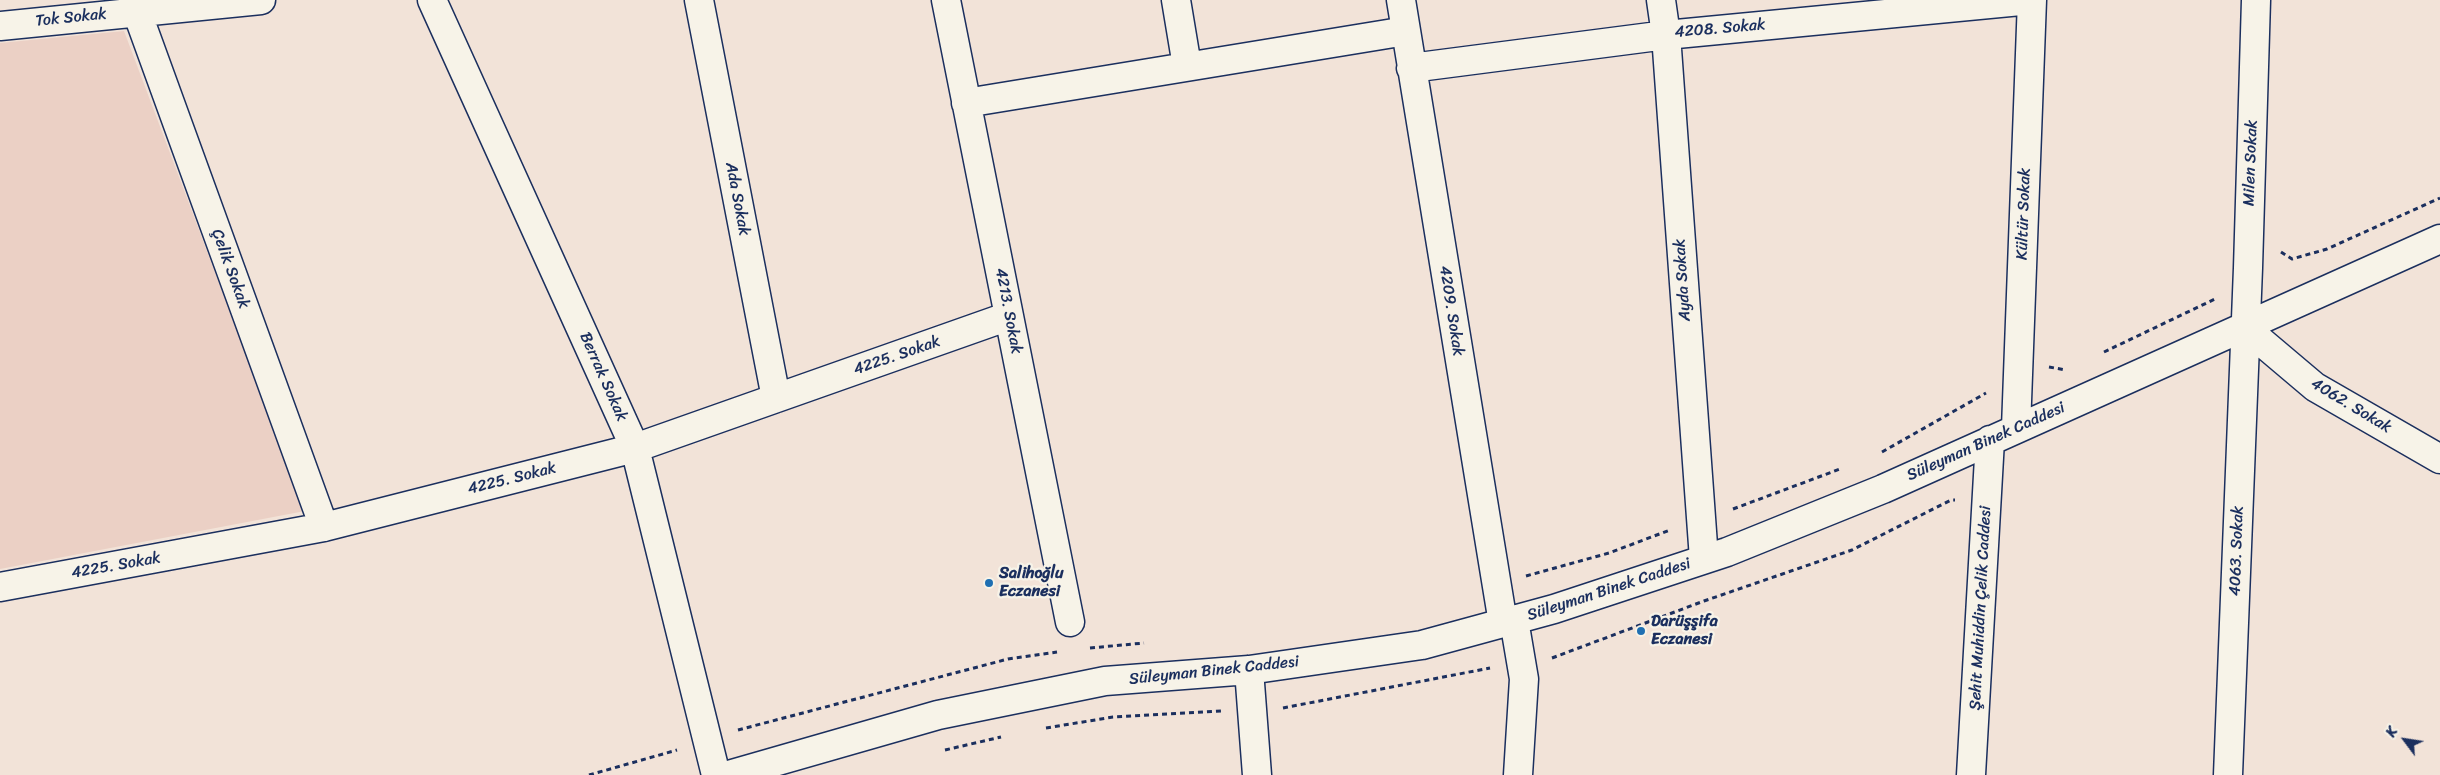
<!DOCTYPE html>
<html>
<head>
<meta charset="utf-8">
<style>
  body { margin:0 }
  #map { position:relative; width:2440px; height:775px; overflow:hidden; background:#f2e3d8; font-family:Sriracha,sans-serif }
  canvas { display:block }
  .north { position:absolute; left:2380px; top:715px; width:50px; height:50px; -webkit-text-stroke:4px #f7f3e8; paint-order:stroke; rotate:301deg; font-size:14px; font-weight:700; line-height:20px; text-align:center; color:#1b2f5e }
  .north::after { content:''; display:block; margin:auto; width:18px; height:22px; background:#1b2f5e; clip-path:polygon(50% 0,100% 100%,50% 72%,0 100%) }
</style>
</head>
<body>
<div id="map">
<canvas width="2440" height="775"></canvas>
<div class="north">K</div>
</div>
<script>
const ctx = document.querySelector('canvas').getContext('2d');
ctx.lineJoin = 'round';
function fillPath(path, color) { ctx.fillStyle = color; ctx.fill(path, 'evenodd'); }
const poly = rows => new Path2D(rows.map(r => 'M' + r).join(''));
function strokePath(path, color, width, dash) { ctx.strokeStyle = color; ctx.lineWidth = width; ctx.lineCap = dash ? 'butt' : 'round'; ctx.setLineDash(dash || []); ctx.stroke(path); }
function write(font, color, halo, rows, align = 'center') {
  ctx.font = font + ' Sriracha,sans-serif'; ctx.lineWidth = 4.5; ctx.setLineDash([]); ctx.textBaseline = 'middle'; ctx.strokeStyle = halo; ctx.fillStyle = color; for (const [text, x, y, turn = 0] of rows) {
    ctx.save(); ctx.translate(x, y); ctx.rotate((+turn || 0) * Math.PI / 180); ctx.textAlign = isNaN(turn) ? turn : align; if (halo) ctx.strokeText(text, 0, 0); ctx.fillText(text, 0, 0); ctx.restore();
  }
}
fillPath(poly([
  [124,31,305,511,0,569,0,43]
]), '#ebd0c5');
const minor = poly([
  [432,0,635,448,716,775],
  [699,0,776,398],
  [946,0,1070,622],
  [1176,0,1187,66],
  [1401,0,1503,623],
  [1661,0,1666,35,1704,559],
  [137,12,324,527],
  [0,26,261,0],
  [1411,68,1666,35,2031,0],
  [966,103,1406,31],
  [2244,327,2315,387,2440,459],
  [2016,428,2032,0],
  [0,587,324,527,635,448,1009,316],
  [1514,620,1524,679,1518,775],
  [1249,670,1257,775],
  [729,775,938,715,1105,681,1249,670,1422,645,1554,609,1727,552,1883,489,2440,239],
  [1971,775,1990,440],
  [2228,775,2248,268,2256,0]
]);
strokePath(minor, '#1b2f5e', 31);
strokePath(poly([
  [2281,252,2292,259,2327,249,2440,198],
  [2104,352,2215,299],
  [2049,367,2066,370],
  [1882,452,1986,393],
  [1733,509,1840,469],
  [1526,576,1609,553,1670,530],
  [1090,648,1144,643],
  [1552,658,1704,601,1852,550,1951,500,1955,500],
  [1283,708,1490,668],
  [1046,728,1113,717,1221,711],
  [738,730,1008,659,1057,652],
  [945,750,1001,737],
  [589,775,677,750]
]), '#1b2f5e', 3, [5, 4]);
strokePath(minor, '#f7f3e8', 28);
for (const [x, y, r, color] of [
  [989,583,5,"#1f6fb2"],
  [1641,631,5,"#1f6fb2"]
]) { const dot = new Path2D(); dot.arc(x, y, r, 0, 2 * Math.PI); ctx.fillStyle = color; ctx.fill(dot); strokePath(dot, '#f7f3e8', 2); }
write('16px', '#1b2f5e', '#f7f3e8', [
  ["Tok Sokak",71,18,-6],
  ["4208. Sokak",1720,29,-5],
  ["Milen Sokak",2251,163,-88],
  ["Ada Sokak",737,199,79],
  ["Kültür Sokak",2024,214,-88],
  ["Çelik Sokak",230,269,70],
  ["Ayda Sokak",1683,280,-94],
  ["4213. Sokak",1008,311,79],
  ["4209. Sokak",1451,311,81],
  ["4225. Sokak",897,356,-19],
  ["Berrak Sokak",603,377,66],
  ["4062. Sokak",2351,406,31],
  ["Süleyman Binek Caddesi",1986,442,-24],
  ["4225. Sokak",512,479,-14],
  ["4063. Sokak",2237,551,-88],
  ["4225. Sokak",116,566,-10],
  ["Süleyman Binek Caddesi",1609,590,-18],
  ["Şehit Muhiddin Çelik Caddesi",1981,608,-87],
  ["Süleyman Binek Caddesi",1214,671,-6]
]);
write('bold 16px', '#1b2f5e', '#f7f3e8', [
  ["Salihoğlu",999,574],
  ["Eczanesi",999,592],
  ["Darüşşifa",1651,622],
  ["Eczanesi",1651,640]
], 'left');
</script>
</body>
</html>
